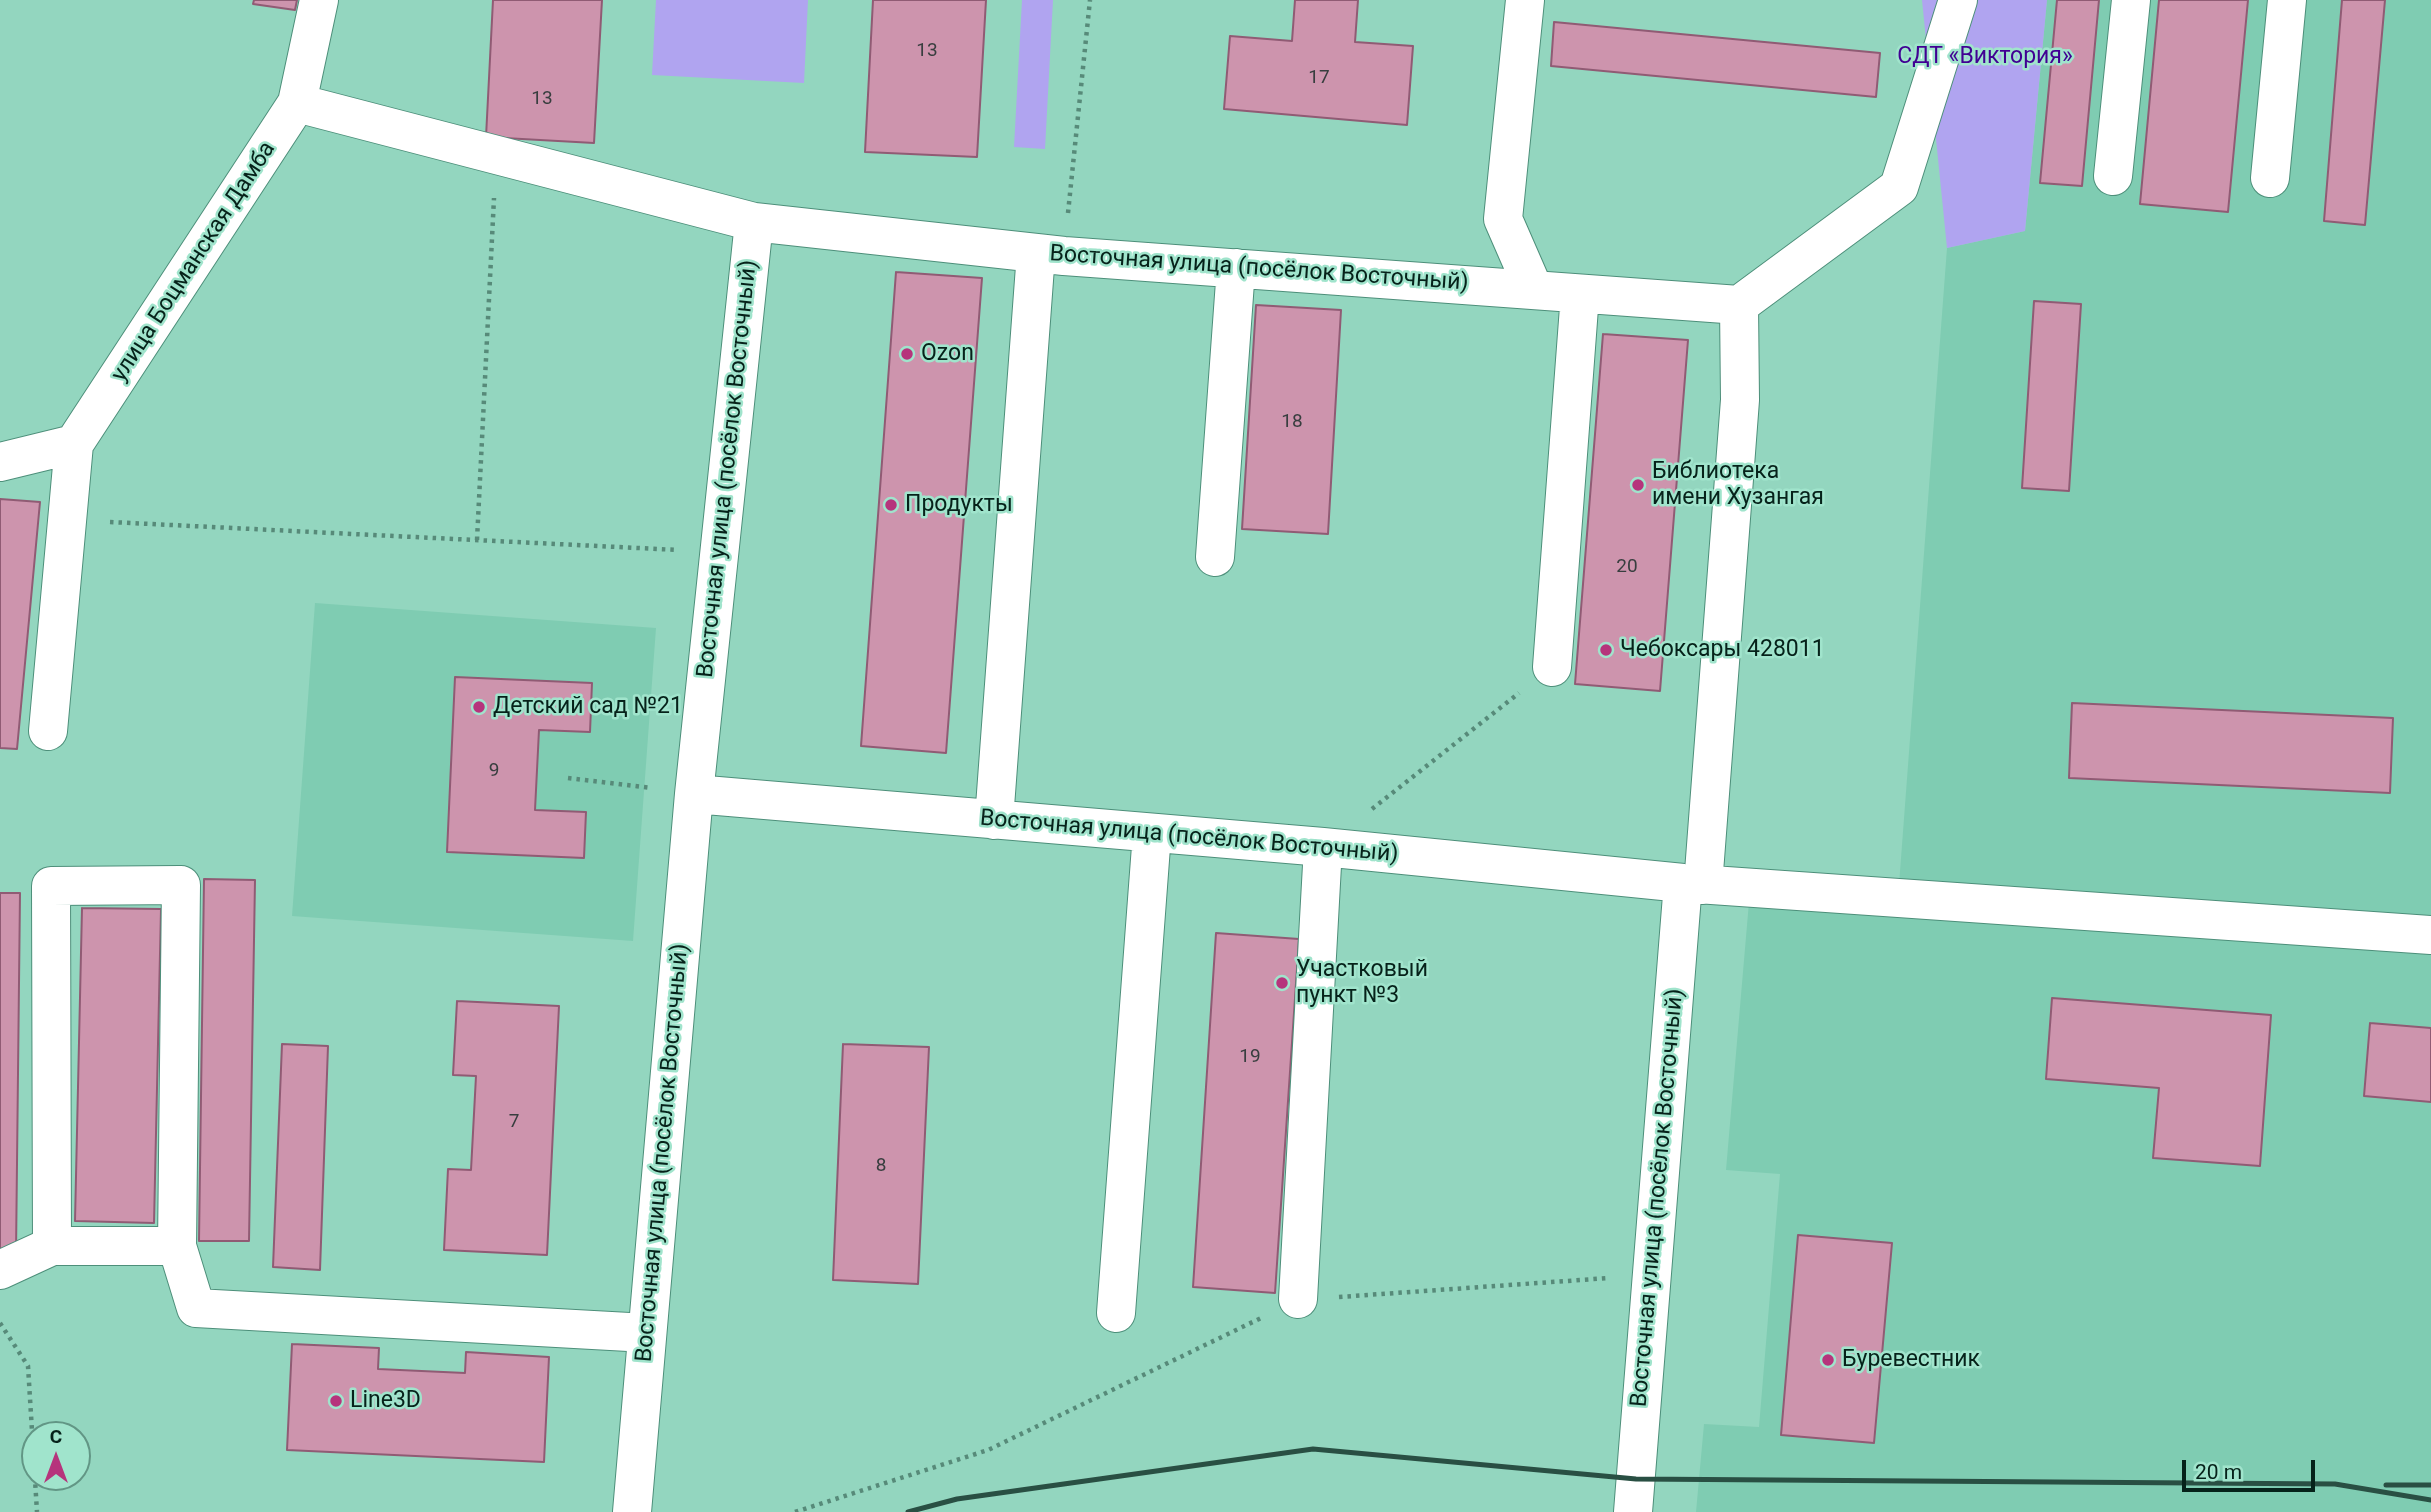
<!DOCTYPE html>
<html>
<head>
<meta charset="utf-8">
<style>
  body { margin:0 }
  #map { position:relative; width:2431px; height:1512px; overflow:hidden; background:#93d6bf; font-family:Roboto,sans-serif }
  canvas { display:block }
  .north { position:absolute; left:21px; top:1421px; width:70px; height:70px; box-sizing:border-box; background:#a0e4cc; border:2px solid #629685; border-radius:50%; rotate:0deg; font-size:19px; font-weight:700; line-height:28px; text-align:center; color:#06221a }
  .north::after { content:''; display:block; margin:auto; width:24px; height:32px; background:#b6347c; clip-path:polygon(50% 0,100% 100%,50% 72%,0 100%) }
  .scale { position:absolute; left:2182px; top:1460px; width:133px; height:32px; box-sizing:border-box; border:4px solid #06221a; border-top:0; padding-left:9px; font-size:21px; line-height:24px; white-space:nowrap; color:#06221a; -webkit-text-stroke:5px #a0e4cc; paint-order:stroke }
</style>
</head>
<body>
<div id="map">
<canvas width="2431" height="1512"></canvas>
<div class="north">С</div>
<div class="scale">20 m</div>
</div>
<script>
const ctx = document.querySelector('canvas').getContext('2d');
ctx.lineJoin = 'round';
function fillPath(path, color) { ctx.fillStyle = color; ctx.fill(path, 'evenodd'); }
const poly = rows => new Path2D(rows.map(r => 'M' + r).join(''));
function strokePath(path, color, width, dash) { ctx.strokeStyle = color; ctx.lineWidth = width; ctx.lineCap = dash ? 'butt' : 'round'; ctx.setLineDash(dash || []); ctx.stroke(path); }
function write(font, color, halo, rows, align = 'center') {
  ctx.font = font + ' Roboto,sans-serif'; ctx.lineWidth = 5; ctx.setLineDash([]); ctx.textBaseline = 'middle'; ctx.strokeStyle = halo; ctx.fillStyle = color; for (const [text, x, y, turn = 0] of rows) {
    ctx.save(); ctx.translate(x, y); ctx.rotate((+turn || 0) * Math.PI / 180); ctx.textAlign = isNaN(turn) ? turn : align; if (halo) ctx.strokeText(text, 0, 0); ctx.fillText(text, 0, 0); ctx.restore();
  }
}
fillPath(poly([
  [2047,0,2431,0,2431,1512,1696,1512,1704,1424,1759,1427,1780,1174,1726,1170,1749,902,1898,898,1947,248,2025,231],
  [315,603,656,628,633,941,292,916]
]), '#7fccb2');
fillPath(poly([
  [656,0,808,0,804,83,652,75],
  [1022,0,1053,0,1045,149,1014,147],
  [1922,0,2047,0,2025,231,1947,248]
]), '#b0a4f0');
const building = poly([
  [254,0,297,0,295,10,253,4,254,0],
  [493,0,602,0,594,143,486,137,493,0],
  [873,0,986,0,977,157,865,152,873,0],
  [1295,0,1358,0,1355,42,1413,46,1407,125,1224,109,1230,36,1292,41,1295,0],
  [2057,0,2099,0,2082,186,2040,183,2057,0],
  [2159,0,2248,0,2228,212,2140,204,2159,0],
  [2342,0,2385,0,2365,225,2324,221,2342,0],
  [1554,22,1880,53,1876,97,1551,66,1554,22],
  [896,272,982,278,946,753,861,746,896,272],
  [2034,301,2081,304,2069,491,2022,488,2034,301],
  [1256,305,1341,310,1328,534,1242,529,1256,305],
  [1603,334,1688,340,1660,691,1575,684,1603,334],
  [0,499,40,502,17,749,0,748,0,499],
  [455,677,592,683,590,732,539,730,535,810,586,812,584,858,447,852,455,677],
  [2072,703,2393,718,2390,793,2069,778,2072,703],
  [204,879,255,880,249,1241,199,1241,204,879],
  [0,893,20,893,16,1253,0,1253,0,893],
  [82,908,161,909,154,1223,75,1221,82,908],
  [1216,933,1299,939,1275,1293,1193,1287,1216,933],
  [2052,998,2271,1015,2260,1166,2153,1158,2159,1088,2046,1079,2052,998],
  [457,1001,559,1006,547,1255,444,1250,448,1169,471,1170,476,1076,453,1075,457,1001],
  [2370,1023,2431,1028,2431,1102,2364,1096,2370,1023],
  [282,1044,328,1046,320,1270,273,1267,282,1044],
  [843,1044,929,1047,918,1284,833,1280,843,1044],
  [1798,1235,1892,1243,1874,1443,1781,1435,1798,1235],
  [292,1344,379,1348,378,1369,465,1373,466,1352,549,1357,544,1462,287,1450,292,1344]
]);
fillPath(building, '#cd94ad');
strokePath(building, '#905b74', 2);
const minor = poly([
  [1525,0,1503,219,1534,290],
  [297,103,754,222,1064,256,1739,305,1740,400,1703,885],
  [2113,176,2131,0],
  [2270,178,2287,0],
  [1739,305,1899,187,1958,0],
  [0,462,74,444,297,103,319,0],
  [1215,557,1236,268],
  [1552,667,1580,294],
  [48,731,74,444],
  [694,794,1323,847,1683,883,2431,935],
  [994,820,1036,253],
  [52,1246,51,886,181,885,177,1246,196,1308,647,1333],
  [0,1270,52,1246,177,1246],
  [1298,1299,1323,847],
  [1116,1313,1152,833],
  [632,1512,694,794,754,222],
  [1633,1512,1683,883]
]);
strokePath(minor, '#4d8f7a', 40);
strokePath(poly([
  [1068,213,1090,0],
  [110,522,678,550],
  [477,540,494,198],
  [568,778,652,788],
  [1372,809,1519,693],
  [1339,1297,1609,1278],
  [0,1323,28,1366,37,1512],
  [795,1512,988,1450,1261,1318]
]), '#578a79', 4.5, [3.5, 5]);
strokePath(minor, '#fff', 38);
strokePath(poly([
  [2386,1485,2431,1485],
  [908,1512,957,1499,1313,1449,1636,1479,2335,1484,2431,1500]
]), '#294f43', 5);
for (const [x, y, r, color] of [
  [907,354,7,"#b6347c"],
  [1638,485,7,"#b6347c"],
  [891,505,7,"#b6347c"],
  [1606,650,7,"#b6347c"],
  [479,707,7,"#b6347c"],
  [1282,983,7,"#b6347c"],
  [1828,1360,7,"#b6347c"],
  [336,1401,7,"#b6347c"]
]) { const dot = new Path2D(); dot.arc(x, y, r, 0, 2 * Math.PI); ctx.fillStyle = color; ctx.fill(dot); strokePath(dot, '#a0e4cc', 2.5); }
write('19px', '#383e3f', null, [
  ["13",927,51],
  ["17",1319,78],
  ["13",542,99],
  ["18",1292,422],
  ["20",1627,567],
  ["9",494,771],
  ["19",1250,1057],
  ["7",514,1122],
  ["8",881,1166]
]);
write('23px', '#410093', '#a0e4cc', [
  ["СДТ «Виктория»",1985,57]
]);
write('23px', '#06221a', '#a0e4cc', [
  ["улица Боцманская Дамба",194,262,-57],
  ["Восточная улица (посёлок Восточный)",1259,269,4],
  ["Восточная улица (посёлок Восточный)",728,469,-84],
  ["Восточная улица (посёлок Восточный)",1189,837,5],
  ["Восточная улица (посёлок Восточный)",663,1153,-85],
  ["Восточная улица (посёлок Восточный)",1658,1198,-85]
]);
write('23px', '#06221a', '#a0e4cc', [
  ["Ozon",921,354],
  ["Библиотека",1652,472],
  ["имени Хузангая",1652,498],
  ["Продукты",905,505],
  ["Чебоксары 428011",1620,650],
  ["Детский сад №21",493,707],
  ["Участковый",1296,970],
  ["пункт №3",1296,996],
  ["Буревестник",1842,1360],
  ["Line3D",350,1401]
], 'left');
</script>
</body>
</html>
